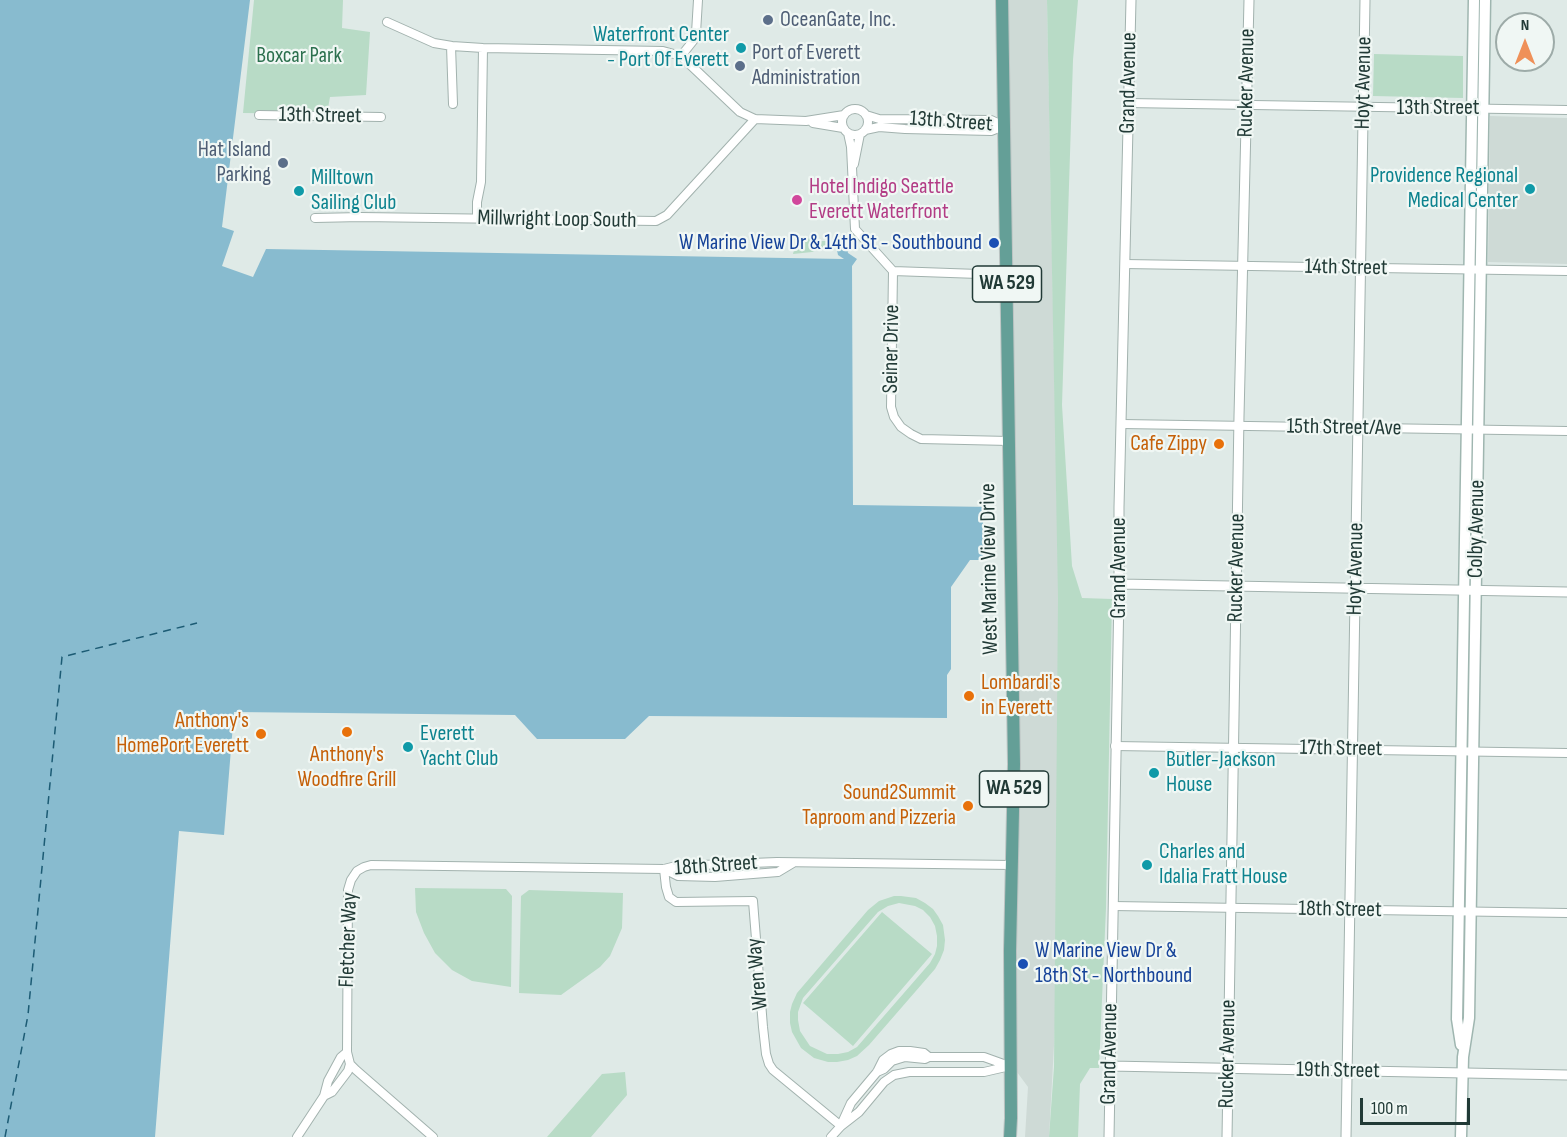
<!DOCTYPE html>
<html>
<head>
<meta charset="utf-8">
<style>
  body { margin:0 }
  #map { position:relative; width:1567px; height:1137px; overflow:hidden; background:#dfeae7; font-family:"Sofia Sans Condensed",sans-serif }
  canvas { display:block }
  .north { position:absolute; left:1495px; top:12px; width:60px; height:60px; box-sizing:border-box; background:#f0f7f4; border:2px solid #9daba8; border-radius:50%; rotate:0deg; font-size:16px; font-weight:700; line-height:24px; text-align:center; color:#213a36 }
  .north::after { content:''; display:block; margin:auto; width:21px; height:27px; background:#ef9058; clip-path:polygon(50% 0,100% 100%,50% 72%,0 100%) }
  .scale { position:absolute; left:1360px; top:1098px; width:110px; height:27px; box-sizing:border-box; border:3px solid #213a36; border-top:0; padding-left:8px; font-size:18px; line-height:21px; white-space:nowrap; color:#213a36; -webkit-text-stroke:4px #f0f7f4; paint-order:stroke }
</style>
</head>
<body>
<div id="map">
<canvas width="1567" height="1137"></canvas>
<div class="north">N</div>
<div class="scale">100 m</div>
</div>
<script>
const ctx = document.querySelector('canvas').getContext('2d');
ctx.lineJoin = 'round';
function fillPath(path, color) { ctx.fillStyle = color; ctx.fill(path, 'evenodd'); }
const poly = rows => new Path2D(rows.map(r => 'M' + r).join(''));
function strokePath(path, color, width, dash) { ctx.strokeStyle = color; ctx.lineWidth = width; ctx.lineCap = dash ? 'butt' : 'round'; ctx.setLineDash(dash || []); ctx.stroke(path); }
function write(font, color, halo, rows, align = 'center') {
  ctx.font = font + ' "Sofia Sans Condensed",sans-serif'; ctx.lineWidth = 4.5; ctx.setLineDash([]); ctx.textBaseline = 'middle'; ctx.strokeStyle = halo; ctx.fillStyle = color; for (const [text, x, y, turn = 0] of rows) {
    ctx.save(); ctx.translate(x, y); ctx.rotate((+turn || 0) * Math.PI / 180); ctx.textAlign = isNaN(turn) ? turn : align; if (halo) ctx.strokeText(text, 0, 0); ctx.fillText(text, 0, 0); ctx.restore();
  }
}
fillPath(poly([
  [1002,0,1047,0,1064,861,1049,1137,1025,1137,1028,1087,1014,1068],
  [1490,116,1567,118,1567,264,1488,262]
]), '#cedad6');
fillPath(poly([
  [254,0,343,0,342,28,370,32,366,95,330,97,327,114,243,113],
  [1047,0,1078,0,1073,60,1062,405,1072,566,1082,598,1112,599,1106,908,1099,1068,1090,1068,1080,1084,1078,1137,1049,1137,1054,1067,1058,598],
  [1374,54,1463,56,1463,98,1373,96],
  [816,237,821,241,832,241,821,249,812,252,793,254,796,241],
  [415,888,506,889,512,896,511,987,472,981,452,970,435,953,424,933,416,912],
  [529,890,623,893,622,928,610,956,600,967,561,995,519,993,521,896],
  [894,896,901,896,916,898,925,903,933,909,938,916,943,925,945,940,944,950,940,960,935,969,869,1045,857,1056,848,1060,837,1062,828,1062,814,1058,801,1048,792,1032,790,1023,790,1012,792,1004,797,993,868,910,879,901],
  [899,903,915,906,923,910,930,917,935,926,937,936,937,946,935,954,930,963,857,1047,848,1052,838,1054,827,1054,810,1046,800,1031,798,1020,798,1012,803,998,878,912,888,906],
  [882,912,932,954,853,1046,803,1003],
  [625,1072,627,1095,591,1137,547,1137,602,1074]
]), '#b8dbc6');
fillPath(poly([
  [0,0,250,0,222,227,234,231,222,266,253,277,266,249,844,259,838,255,837,250,842,247,847,249,848,253,857,259,852,266,853,505,992,507,983,519,983,560,970,560,951,587,951,669,947,675,947,718,649,716,625,739,537,739,515,715,234,712,224,835,179,831,155,1137,0,1137]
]), '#88bbcf');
strokePath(poly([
  [5,1137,28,1015,62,657,197,623]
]), '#1c5b74', 1.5, [8, 6]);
const minor = poly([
  [387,22,434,43,452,46,483,48,663,51,681,56,740,112,755,119,806,121,844,115],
  [451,46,453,104],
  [681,56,693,41,696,33,698,0],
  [1128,103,1567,110],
  '842 122a13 13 0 1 1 26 0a13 13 0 1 1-26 0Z',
  [259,115,381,117],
  [866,115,879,119,991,120,1004,126],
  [813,123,843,128],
  [865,130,879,127,905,129,991,131,1004,126],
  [848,133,851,147,855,229,893,271,891,407,894,417,901,427,911,434,921,439,1009,441],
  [854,164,860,134],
  [315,218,361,217,656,221,667,215,755,119],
  [477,218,477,202,481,182,483,48],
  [1125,264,1567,271],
  [893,271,1007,275],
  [1122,424,1567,431],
  [1115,746,1567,753],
  [664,869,666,887,669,897,676,902,753,901,763,1027,766,1054,769,1064,773,1070,841,1126],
  [664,869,678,876,715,877,778,872,793,863],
  [1113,906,1567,913],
  [877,1072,884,1069,892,1061,905,1057,925,1059,929,1057,984,1057,1009,1066],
  [324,1096,332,1092,348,1071,350,1064],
  [841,1125,851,1103,877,1072,883,1060,891,1054,899,1051,910,1051,924,1053,929,1057],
  [297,1137,324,1096,328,1081,341,1057,347,1052],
  [433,1137,356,1070,350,1064,347,1052,348,890,351,880,357,871,364,867,371,865,664,869,676,866,777,862,1012,865],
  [831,1137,841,1126,859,1112,884,1082,894,1075,909,1072,984,1072,1010,1066]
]);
const tertiary = poly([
  [1119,584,1567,592],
  [1110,1066,1567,1075],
  [1109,1137,1119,592,1119,507,1131,0],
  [1227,1137,1239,416,1249,0],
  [1346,1137,1365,0]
]);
const secondary = poly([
  [1461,1045,1457,1019,1474,0],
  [1461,1137,1463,1057,1469,1018,1485,0]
]);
const primary = poly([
  [1002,0,1014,764,1010,951,1011,1118,1010,1137]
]);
strokePath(minor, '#a2b2ae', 10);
strokePath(tertiary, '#a2b2ae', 11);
strokePath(secondary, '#9fb6b0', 13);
strokePath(primary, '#bcc4c3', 14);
strokePath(minor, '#fff', 8);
strokePath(tertiary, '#fff', 9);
strokePath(secondary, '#fff', 10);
strokePath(primary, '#649f97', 12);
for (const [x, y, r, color] of [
  [768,20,6,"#5c6f8a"],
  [741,48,6,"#0f9aa8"],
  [740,66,6,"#5c6f8a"],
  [283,163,6,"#5c6f8a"],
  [1530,189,6,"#0f9aa8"],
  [299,191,6,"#0f9aa8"],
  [797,200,6,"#d1479c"],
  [994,243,6,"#1a4fb4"],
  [1219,444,6,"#e8710a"],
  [969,696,6,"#e8710a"],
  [347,732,6,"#e8710a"],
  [261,734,6,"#e8710a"],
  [408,747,6,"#0f9aa8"],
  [1154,773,6,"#0f9aa8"],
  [968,806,6,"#e8710a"],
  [1147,865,6,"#0f9aa8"],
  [1023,964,6,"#1a4fb4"]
]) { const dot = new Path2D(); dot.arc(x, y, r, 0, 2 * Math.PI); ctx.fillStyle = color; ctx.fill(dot); strokePath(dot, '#f0f7f4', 2); }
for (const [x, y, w] of [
  [1007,284,69],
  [1014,789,69]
]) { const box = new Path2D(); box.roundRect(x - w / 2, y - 18, w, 36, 4.5); ctx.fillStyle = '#f0f7f4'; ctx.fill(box); strokePath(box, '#213a36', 1.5); }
write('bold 21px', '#213a36', null, [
  ["WA 529",1007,284],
  ["WA 529",1014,789]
]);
write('22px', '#4e5e75', '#f0f7f4', [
  ["OceanGate, Inc.",780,20],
  ["Port of Everett",752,53],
  ["Administration",752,78],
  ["Hat Island",271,150,"right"],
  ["Parking",271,175,"right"]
], 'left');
write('22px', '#0d838f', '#f0f7f4', [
  ["Waterfront Center",729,35,"right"],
  ["- Port Of Everett",729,60,"right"],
  ["Providence Regional",1518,176,"right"],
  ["Medical Center",1518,201,"right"],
  ["Milltown",311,178],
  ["Sailing Club",311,203],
  ["Everett",420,734],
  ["Yacht Club",420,759],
  ["Butler-Jackson",1166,760],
  ["House",1166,785],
  ["Charles and",1159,852],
  ["Idalia Fratt House",1159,877]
], 'left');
write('22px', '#2c704e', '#f0f7f4', [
  ["Boxcar Park",299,56]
]);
write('22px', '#213a36', '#f0f7f4', [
  ["Grand Avenue",1129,83,-89],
  ["Rucker Avenue",1247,83,-89],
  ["Hoyt Avenue",1364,83,-89],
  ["13th Street",1438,108],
  ["13th Street",320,116,1],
  ["13th Street",951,122,4],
  ["Millwright Loop South",557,220,1],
  ["14th Street",1346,268,1],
  ["Seiner Drive",892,349,-89],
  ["15th Street/Ave",1344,428,1],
  ["Colby Avenue",1477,529,-89],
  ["Grand Avenue",1119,568,-90],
  ["Rucker Avenue",1237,568,-89],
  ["West Marine View Drive",990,569,-91],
  ["Hoyt Avenue",1356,569,-89],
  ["17th Street",1341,749,1],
  ["18th Street",716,866,-4],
  ["18th Street",1340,910,1],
  ["Fletcher Way",349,940,-88],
  ["Wren Way",758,974,-95],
  ["Grand Avenue",1110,1054,-89],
  ["Rucker Avenue",1228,1054,-89],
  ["19th Street",1338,1071,1]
]);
write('22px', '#b23c85', '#f0f7f4', [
  ["Hotel Indigo Seattle",809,187],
  ["Everett Waterfront",809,212]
], 'left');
write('22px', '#164399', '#f0f7f4', [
  ["W Marine View Dr & 14th St - Southbound",982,243],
  ["W Marine View Dr &",1035,951,"left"],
  ["18th St - Northbound",1035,976,"left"]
], 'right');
write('22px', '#c56008', '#f0f7f4', [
  ["Cafe Zippy",1207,444],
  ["Lombardi's",981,683,"left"],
  ["in Everett",981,708,"left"],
  ["Anthony's",249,721],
  ["HomePort Everett",249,746],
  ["Anthony's",347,755,"center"],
  ["Woodfire Grill",347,780,"center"],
  ["Sound2Summit",956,793],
  ["Taproom and Pizzeria",956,818]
], 'right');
</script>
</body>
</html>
